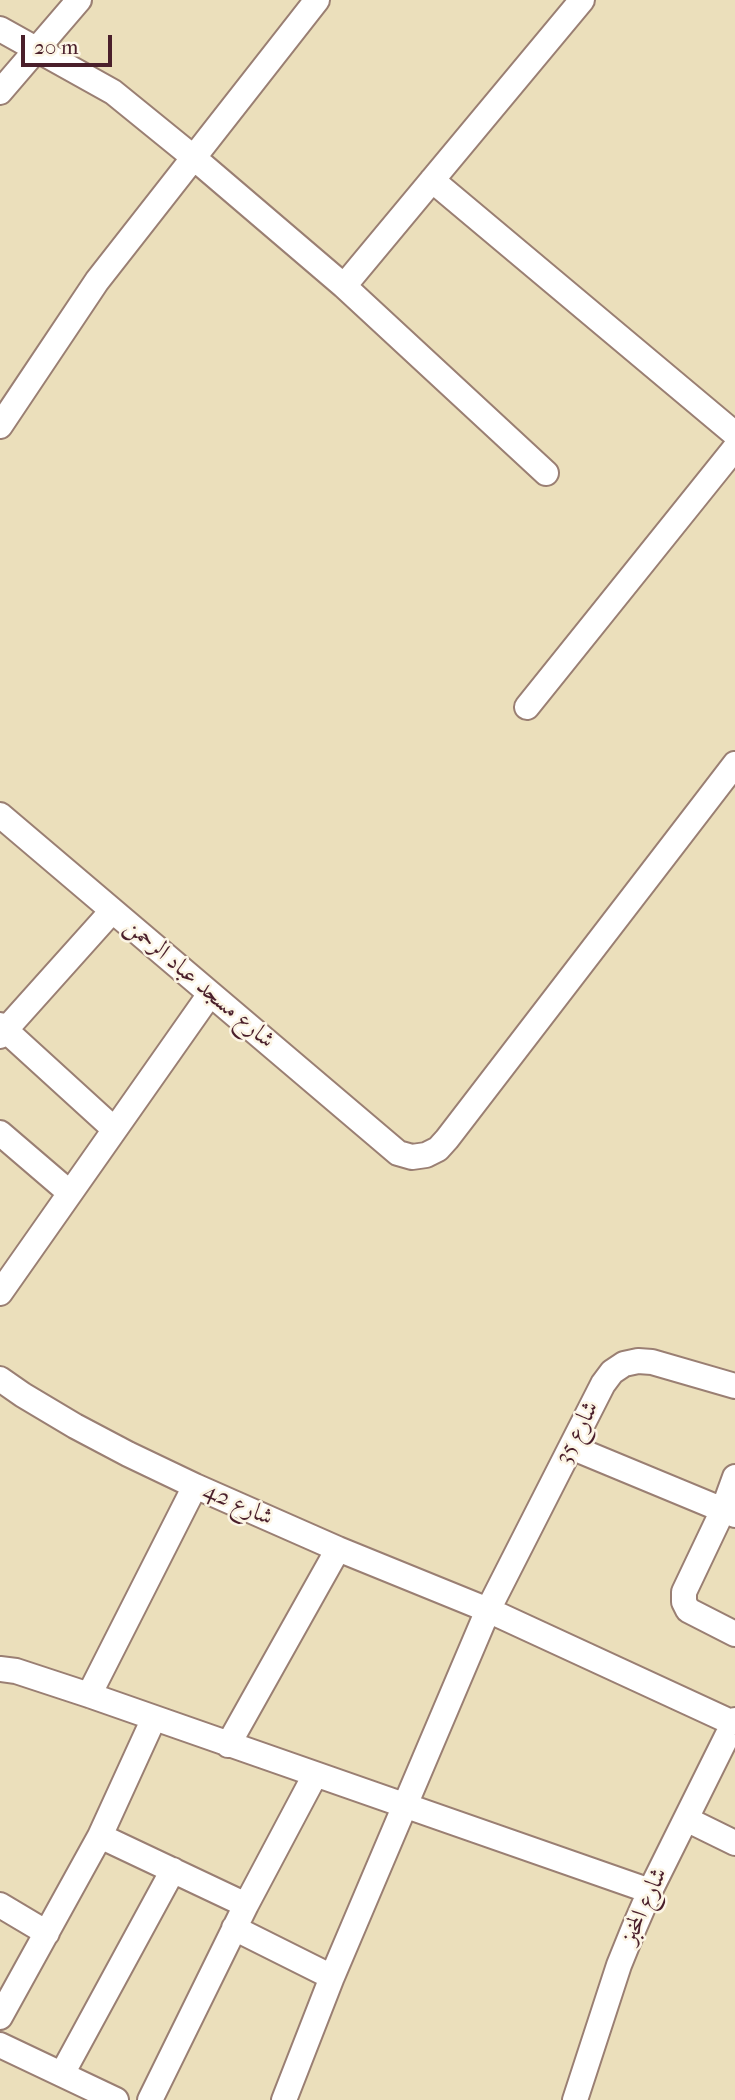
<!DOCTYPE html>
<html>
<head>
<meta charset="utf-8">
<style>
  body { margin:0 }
  #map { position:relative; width:735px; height:2100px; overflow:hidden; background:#ebdfbb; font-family:"IM FELL French Canon",serif }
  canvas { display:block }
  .scale { position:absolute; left:21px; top:35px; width:91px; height:32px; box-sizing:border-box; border:4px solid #4a1f2b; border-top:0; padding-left:9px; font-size:21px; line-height:24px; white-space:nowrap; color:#4a1f2b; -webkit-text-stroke:5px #fcf5e5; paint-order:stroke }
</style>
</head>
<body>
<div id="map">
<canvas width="735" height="2100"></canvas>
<div class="scale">20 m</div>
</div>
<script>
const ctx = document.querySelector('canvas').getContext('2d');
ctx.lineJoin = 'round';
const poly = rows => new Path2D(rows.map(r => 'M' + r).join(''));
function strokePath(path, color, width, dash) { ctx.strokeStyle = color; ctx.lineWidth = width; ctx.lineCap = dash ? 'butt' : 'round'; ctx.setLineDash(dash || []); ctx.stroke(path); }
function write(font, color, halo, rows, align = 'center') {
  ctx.font = font + ' "IM FELL French Canon",Amiri,serif'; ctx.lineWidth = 5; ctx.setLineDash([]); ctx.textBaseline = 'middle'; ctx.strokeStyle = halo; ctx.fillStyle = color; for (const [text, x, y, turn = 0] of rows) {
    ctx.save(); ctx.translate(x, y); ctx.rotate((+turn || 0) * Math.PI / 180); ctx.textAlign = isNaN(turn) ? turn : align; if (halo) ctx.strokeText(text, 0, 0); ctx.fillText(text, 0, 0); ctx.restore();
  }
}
const street = poly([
  [0,29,113,92,193,157,344,286,546,473],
  [0,92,79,0],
  [432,180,735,434],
  [344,286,582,0],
  [0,426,97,281,317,0],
  [527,707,735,448],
  [0,815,398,1153,412,1157,426,1155,438,1149,447,1139,735,764],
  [0,1025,114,1129],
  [0,1036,112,911],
  [0,1133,70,1193],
  [0,1293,210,994],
  [0,1379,23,1395,75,1426,128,1454,195,1486,338,1549,488,1610,733,1723],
  [571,1447,735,1515],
  [735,1477,723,1510,684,1592,684,1602,688,1610,735,1634],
  [0,1669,16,1671,89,1695,650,1891],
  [89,1695,195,1486],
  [228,1745,338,1549],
  [686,1819,735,1843],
  [100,1836,246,1905],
  [0,1905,47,1933],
  [234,1928,332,1977],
  [0,2017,100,1836,154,1718],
  [0,2045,116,2100],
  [62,2074,173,1870],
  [150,2100,246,1905,315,1775],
  [284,2100,332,1977,488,1610,603,1384,612,1372,624,1364,638,1361,652,1362,735,1386],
  [575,2100,619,1965,634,1928,650,1891,735,1720]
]);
strokePath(street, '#9a7f73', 28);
strokePath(street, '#fff', 24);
write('24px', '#4a1f2b', '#fcf5e5', [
  ["شارع مسجد عباد الرحمن",199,984,40],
  ["شارع 35",578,1433,-63],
  ["شارع 42",238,1505,24],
  ["شارع المخبز",645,1906,-66]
]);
</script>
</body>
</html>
